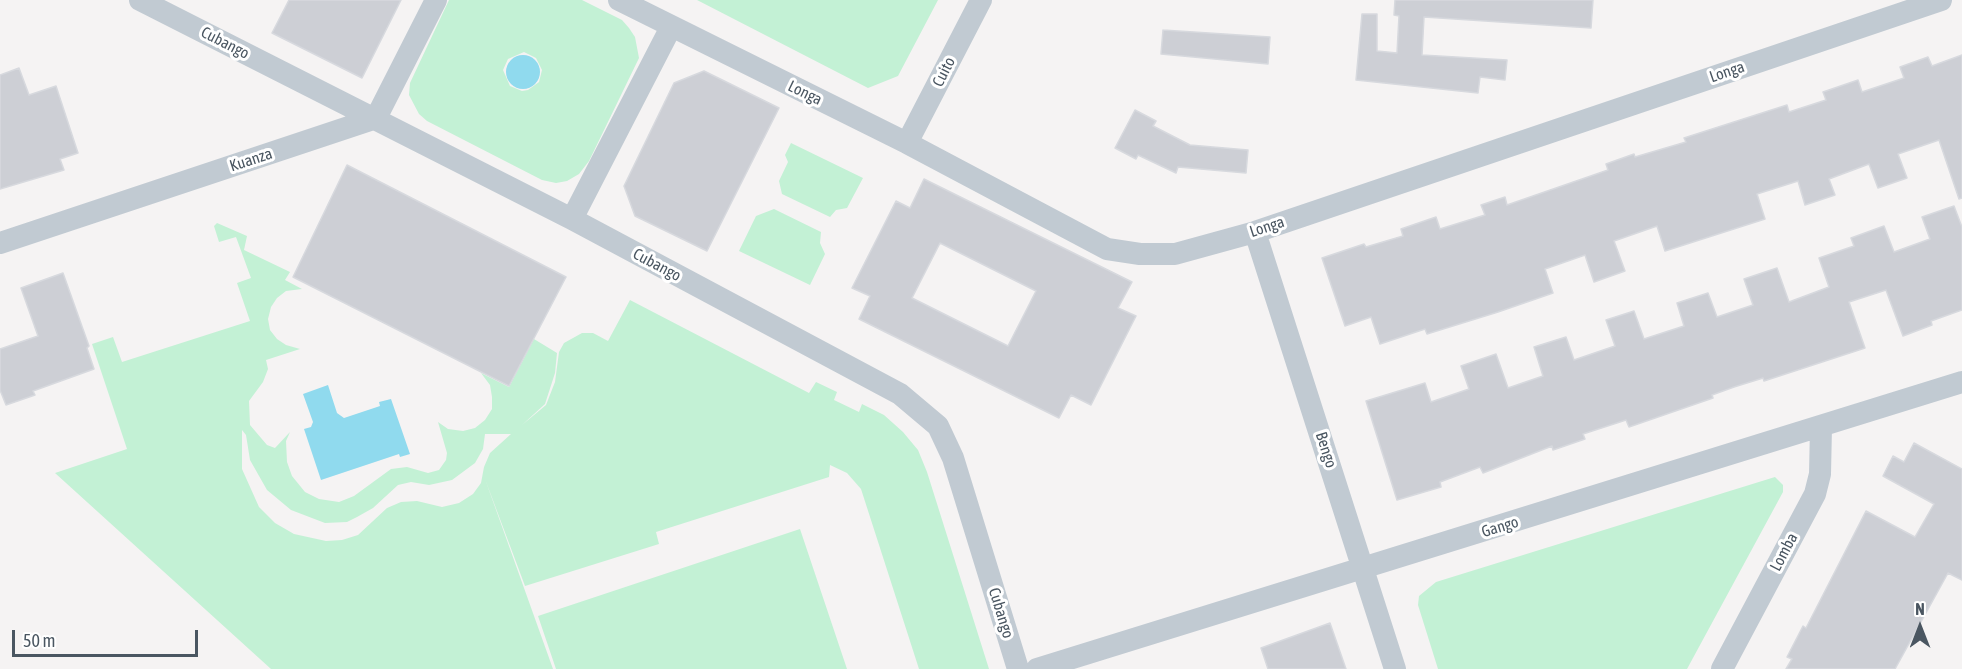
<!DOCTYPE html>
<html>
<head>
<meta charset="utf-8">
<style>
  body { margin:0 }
  #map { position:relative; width:1962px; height:669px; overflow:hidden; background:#f5f3f3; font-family:"Asap Condensed",sans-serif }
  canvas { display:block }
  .north { position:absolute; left:1890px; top:597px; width:60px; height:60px; -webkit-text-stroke:4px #fff; paint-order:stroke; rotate:0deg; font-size:16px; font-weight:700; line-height:24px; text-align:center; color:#4a5661 }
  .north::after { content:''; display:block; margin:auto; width:21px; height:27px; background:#4a5661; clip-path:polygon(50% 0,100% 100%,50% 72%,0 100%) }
  .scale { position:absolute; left:12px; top:630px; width:186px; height:27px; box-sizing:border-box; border:3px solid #4a5661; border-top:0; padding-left:8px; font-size:18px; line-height:21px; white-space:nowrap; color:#4a5661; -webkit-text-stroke:4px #fff; paint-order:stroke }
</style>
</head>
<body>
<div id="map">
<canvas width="1962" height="669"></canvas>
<div class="north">N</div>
<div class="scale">50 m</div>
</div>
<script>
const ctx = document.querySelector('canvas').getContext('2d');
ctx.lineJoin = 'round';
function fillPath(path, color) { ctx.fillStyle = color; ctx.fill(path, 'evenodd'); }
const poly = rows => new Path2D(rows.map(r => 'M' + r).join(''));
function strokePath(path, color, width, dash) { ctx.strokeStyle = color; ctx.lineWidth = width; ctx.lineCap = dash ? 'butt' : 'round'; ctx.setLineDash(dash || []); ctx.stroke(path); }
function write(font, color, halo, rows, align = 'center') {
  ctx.font = font + ' "Asap Condensed",sans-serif'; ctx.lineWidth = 6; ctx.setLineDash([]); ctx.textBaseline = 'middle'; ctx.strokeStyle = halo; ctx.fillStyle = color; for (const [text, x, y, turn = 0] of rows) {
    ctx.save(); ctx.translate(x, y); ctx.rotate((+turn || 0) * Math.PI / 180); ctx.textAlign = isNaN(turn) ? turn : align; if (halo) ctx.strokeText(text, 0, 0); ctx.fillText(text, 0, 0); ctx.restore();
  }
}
fillPath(poly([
  [449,0,582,0,622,20,629,28,635,37,639,58,589,161,579,174,567,181,556,183,542,180,427,121,419,114,409,95,410,83],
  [524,52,536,58,542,70,539,82,528,90,522,91,510,86,503,70,508,59],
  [697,0,938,0,898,76,868,88],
  [791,143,863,178,847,208,836,210,830,217,782,194,779,181,788,162,785,155],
  [774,209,821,232,820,243,825,254,810,285,739,251,756,216],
  [217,223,247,236,244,250,290,272,285,280,302,289,286,291,277,298,271,307,268,319,270,330,277,339,286,345,300,349,266,360,268,369,263,382,249,401,250,425,267,445,275,448,290,432,286,441,287,462,292,476,305,492,319,499,339,502,354,496,391,469,407,467,428,473,439,470,446,460,447,453,438,422,448,429,463,431,475,428,485,420,492,409,492,397,490,385,481,373,509,387,534,339,557,353,555,373,545,404,522,425,546,405,555,382,559,352,564,343,582,333,593,333,608,341,630,300,809,393,816,382,837,392,834,400,859,412,862,404,884,415,903,432,918,450,927,472,989,669,919,669,861,489,847,473,830,465,829,477,656,532,659,544,525,586,485,479,553,669,271,669,55,473,127,449,92,344,113,337,122,362,250,321,237,283,251,278,236,237,219,242,214,226],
  [242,430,246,435,250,460,267,490,291,510,325,523,347,522,357,517,373,508,398,485,411,482,429,485,452,480,475,463,483,449,485,434,511,434,490,453,484,467,481,483,473,494,459,503,442,507,417,501,401,502,387,508,358,535,342,540,326,541,294,534,275,523,259,507,242,469],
  [1775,477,1783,485,1783,492,1687,669,1438,669,1418,605,1419,596,1436,582],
  [800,529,847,669,556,669,538,616]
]), '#c3f1d5');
fillPath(poly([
  '506 72a17 17 0 1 1 34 0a17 17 0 1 1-34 0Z',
  [328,385,337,413,344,418,380,406,379,402,391,399,410,454,400,457,399,454,321,480,304,429,311,427,313,422,303,394]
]), '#90daee');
const building = poly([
  [289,0,401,0,362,78,272,33,289,0],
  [1395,0,1593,0,1591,28,1424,17,1422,55,1507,60,1505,80,1480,77,1478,93,1356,80,1362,14,1377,14,1377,51,1397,53,1399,16,1394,15,1395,0],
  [1163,30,1270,37,1268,64,1161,54,1163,30],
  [1962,55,1962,198,1959,199,1939,140,1898,154,1907,178,1878,188,1869,164,1829,179,1835,195,1805,205,1798,181,1757,194,1765,219,1665,251,1657,226,1614,241,1625,271,1594,282,1585,255,1545,269,1553,293,1498,312,1427,334,1425,329,1380,344,1371,317,1345,326,1322,258,1364,244,1366,247,1403,236,1401,229,1436,217,1440,229,1485,215,1481,205,1505,197,1507,205,1608,170,1606,164,1634,154,1635,157,1686,142,1684,138,1787,105,1789,112,1826,100,1823,92,1858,80,1862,92,1904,78,1900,67,1928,57,1932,66,1962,55],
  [19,68,29,95,56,86,78,153,60,159,64,170,0,189,0,75,19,68],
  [704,71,779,108,707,251,635,216,624,186,674,83,704,71],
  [1135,110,1156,121,1153,126,1190,145,1248,150,1246,173,1178,167,1176,173,1138,155,1136,159,1115,148,1135,110],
  [347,165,566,277,509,386,293,277,347,165],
  [924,179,1132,282,1118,308,1136,316,1091,405,1071,395,1059,418,859,319,870,296,852,288,896,201,910,208,924,179],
  [940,243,1036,291,1008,346,912,298,940,243],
  [1954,206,1962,227,1962,310,1931,321,1932,325,1903,336,1886,290,1849,302,1865,348,1764,381,1763,378,1734,387,1712,395,1713,398,1629,427,1626,420,1583,434,1585,439,1553,450,1552,446,1483,473,1480,467,1440,482,1441,487,1397,500,1366,401,1425,383,1431,402,1469,389,1461,366,1496,354,1508,388,1543,376,1534,347,1566,337,1574,360,1615,346,1606,320,1634,311,1644,339,1684,326,1677,303,1708,293,1717,317,1753,305,1744,279,1777,268,1789,302,1829,287,1819,258,1854,246,1851,238,1884,226,1894,252,1930,239,1922,217,1954,206],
  [63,273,89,346,87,348,94,369,33,391,35,395,6,405,0,390,0,349,38,336,21,288,63,273],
  [1914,443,1962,469,1962,580,1948,573,1895,669,1786,669,1792,659,1787,657,1803,626,1806,628,1866,511,1915,537,1934,504,1883,476,1893,456,1904,462,1914,443],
  [1330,623,1346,669,1268,669,1261,648,1330,623]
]);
fillPath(building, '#cdcfd5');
strokePath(building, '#d7d9de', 1.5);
strokePath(poly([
  [140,0,572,219,900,394,938,426,953,458,1018,669],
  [619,0,907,143,1107,249,1140,254,1175,254,1255,232,1941,0],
  [907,143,981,0],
  [572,219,671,27],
  [1255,232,1395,669],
  [0,243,376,118,436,0],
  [1037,669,1962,382],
  [1722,669,1815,494,1820,474,1821,427]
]), '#c1cad2', 22);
write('16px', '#4a5661', '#fff', [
  ["Cubango",225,43,27],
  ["Cuito",944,72,-63],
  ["Longa",1727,72,-19],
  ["Longa",805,93,26],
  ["Kuanza",251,160,-18],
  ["Longa",1267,227,-18],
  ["Cubango",657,265,28],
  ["Bengo",1326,450,72],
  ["Gango",1500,527,-17],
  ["Lomba",1784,552,-62],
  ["Cubango",1001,613,73]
]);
</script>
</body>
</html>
